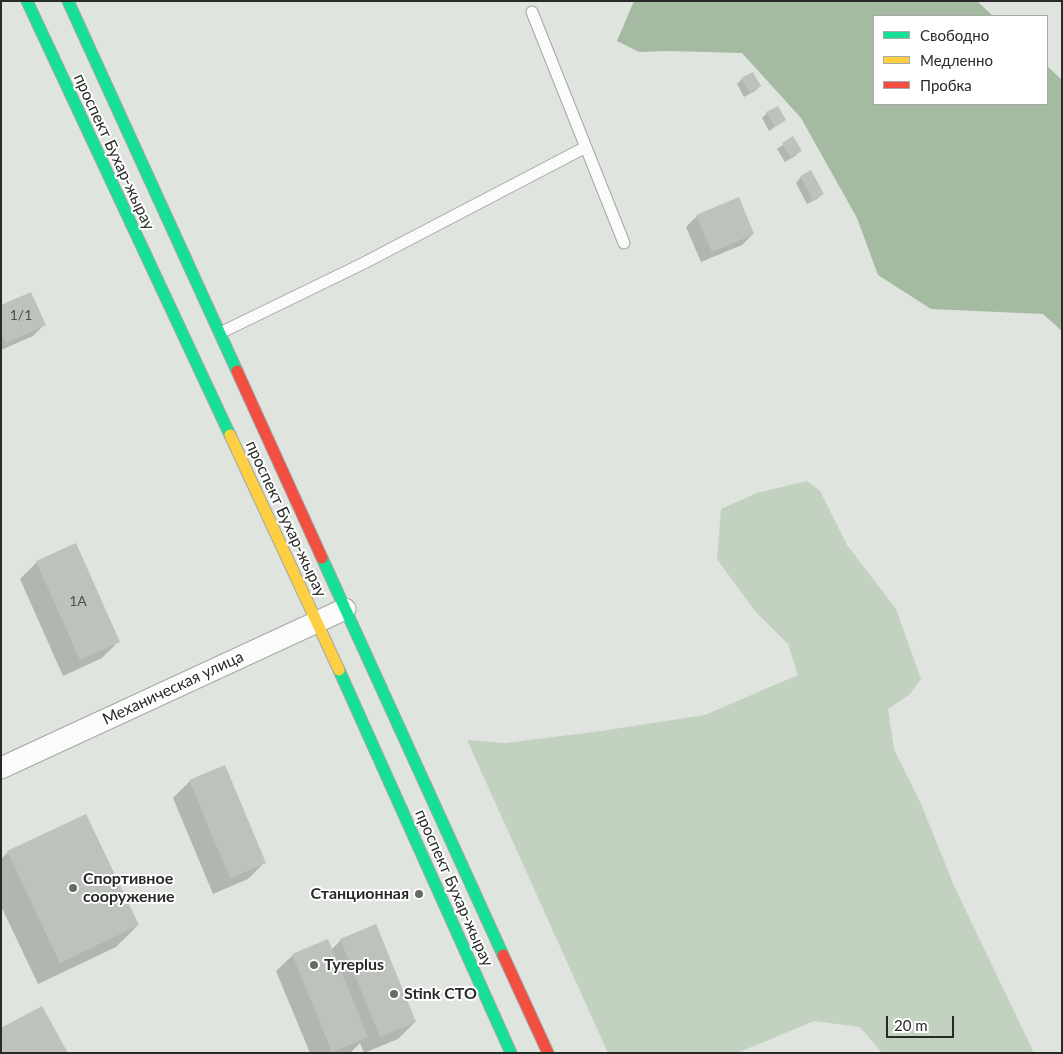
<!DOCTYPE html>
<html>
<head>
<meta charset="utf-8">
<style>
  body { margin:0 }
  #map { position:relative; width:1063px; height:1054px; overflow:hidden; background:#dfe4de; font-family:Lato,sans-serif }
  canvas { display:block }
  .frame { position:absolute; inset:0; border:2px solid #272a26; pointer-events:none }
  .legend { position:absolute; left:873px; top:15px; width:175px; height:90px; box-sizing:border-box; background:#fff; border:1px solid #a9aaa8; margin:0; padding:6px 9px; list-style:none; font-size:15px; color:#272a26 }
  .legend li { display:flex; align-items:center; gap:10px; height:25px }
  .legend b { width:25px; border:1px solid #a9aaa8 }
  .scale { position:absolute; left:886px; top:1016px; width:68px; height:22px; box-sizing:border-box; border:2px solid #272a26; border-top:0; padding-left:6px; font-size:15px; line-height:18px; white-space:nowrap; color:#272a26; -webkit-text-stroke:4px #fff; paint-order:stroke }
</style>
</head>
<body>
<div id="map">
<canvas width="1063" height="1054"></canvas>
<div class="frame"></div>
<ul class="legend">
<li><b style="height:6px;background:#16e098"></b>Свободно</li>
<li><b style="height:6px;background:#ffcf43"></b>Медленно</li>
<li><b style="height:6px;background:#f24e42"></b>Пробка</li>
</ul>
<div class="scale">20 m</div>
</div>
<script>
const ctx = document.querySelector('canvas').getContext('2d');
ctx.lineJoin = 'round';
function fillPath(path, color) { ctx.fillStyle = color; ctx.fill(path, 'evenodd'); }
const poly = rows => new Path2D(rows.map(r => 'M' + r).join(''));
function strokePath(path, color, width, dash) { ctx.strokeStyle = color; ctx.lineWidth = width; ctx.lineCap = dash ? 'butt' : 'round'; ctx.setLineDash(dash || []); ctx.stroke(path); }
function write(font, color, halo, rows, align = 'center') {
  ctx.font = font + ' Lato,sans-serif'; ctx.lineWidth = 4; ctx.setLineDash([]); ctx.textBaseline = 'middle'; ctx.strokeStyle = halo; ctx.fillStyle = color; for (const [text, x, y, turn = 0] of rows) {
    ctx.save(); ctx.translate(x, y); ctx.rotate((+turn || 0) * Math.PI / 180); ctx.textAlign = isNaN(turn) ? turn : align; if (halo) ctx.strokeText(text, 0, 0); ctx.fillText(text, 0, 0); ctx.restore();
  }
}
fillPath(poly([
  [807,481,820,491,847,545,896,609,921,679,909,695,888,709,894,749,921,804,955,888,1034,1053,882,1053,860,1027,814,1021,737,1053,608,1053,467,740,505,743,601,731,705,715,798,675,788,644,755,611,717,559,721,509,757,493]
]), '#c2d1c0');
fillPath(poly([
  [634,1,977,1,993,16,874,16,874,104,1047,104,1047,66,1062,80,1062,331,1043,314,931,309,878,275,857,218,801,118,742,53,670,51,639,52,617,41]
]), '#a4baa1');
fillPath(poly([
  [742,79,760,86,755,91,744,97,737,84],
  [767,113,785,120,769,131,762,118],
  [793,138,800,151,795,156,785,162,777,149],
  [801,177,823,194,817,199,807,204,796,183],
  [697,216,753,234,742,245,701,262,686,227],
  [1,306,44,325,33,336,1,350],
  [37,562,118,642,102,658,63,676,20,579],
  [190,781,264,863,248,879,213,894,173,798],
  [8,852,138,925,116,947,38,984,1,906,1,859],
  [341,940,415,1022,398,1039,364,1053,360,1043,350,1053,310,1053,276,971,293,955,331,950]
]), '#0003');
fillPath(poly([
  [753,72,761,86,750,93,741,78],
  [778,106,786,120,775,127,766,112],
  [793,136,802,151,790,157,782,143],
  [811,170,824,194,813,200,800,176],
  [739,197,754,234,712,252,696,215],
  [31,292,46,325,6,343,1,333,1,305],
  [76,543,120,642,80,660,36,561],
  [225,765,266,863,230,878,189,780],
  [86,814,139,925,60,963,7,851],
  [376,924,416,1022,380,1037,340,939],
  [328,939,368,1037,332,1052,292,954],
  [42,1006,68,1053,1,1053,1,1028]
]), '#bec2bd');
const lane = poly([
  [532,12,624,243],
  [220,333,362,264,586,147]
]);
const street = poly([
  [1,768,345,609]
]);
const fast = poly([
  [27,1,230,435],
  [68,1,237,371],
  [322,558,503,955],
  [339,670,511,1053]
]);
const slow = poly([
  [230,435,339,670]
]);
const jam = poly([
  [237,371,322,558],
  [503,955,548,1053]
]);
strokePath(lane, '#a4a8a3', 13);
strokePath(street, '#a4a8a3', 23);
strokePath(fast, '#a4a8a3', 13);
strokePath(slow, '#a4a8a3', 13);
strokePath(jam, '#a4a8a3', 13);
strokePath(lane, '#fafbfa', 11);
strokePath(street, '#fafbfa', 21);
strokePath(fast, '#16e098', 11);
strokePath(slow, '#ffcf43', 11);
strokePath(jam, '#f24e42', 11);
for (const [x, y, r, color] of [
  [73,888,5,"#676b66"],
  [419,894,5,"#676b66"],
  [314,965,5,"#676b66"],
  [394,994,5,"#676b66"]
]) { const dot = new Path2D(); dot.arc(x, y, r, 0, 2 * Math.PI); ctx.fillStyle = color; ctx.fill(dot); strokePath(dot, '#fff', 2); }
write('14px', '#4d504c', null, [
  ["1/1",21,315],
  ["1А",78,601]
]);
write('16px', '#272a26', '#fff', [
  ["проспект Бухар-жырау",114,152,65],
  ["проспект Бухар-жырау",286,519,65],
  ["Механическая улица",173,688,-25],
  ["проспект Бухар-жырау",454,888,66]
]);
write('bold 16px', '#272a26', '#fff', [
  ["Спортивное",83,879],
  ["сооружение",83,897],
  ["Станционная",409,894,"right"],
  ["Tyreplus",324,965],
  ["Stink СТО",404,994]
], 'left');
</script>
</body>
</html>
